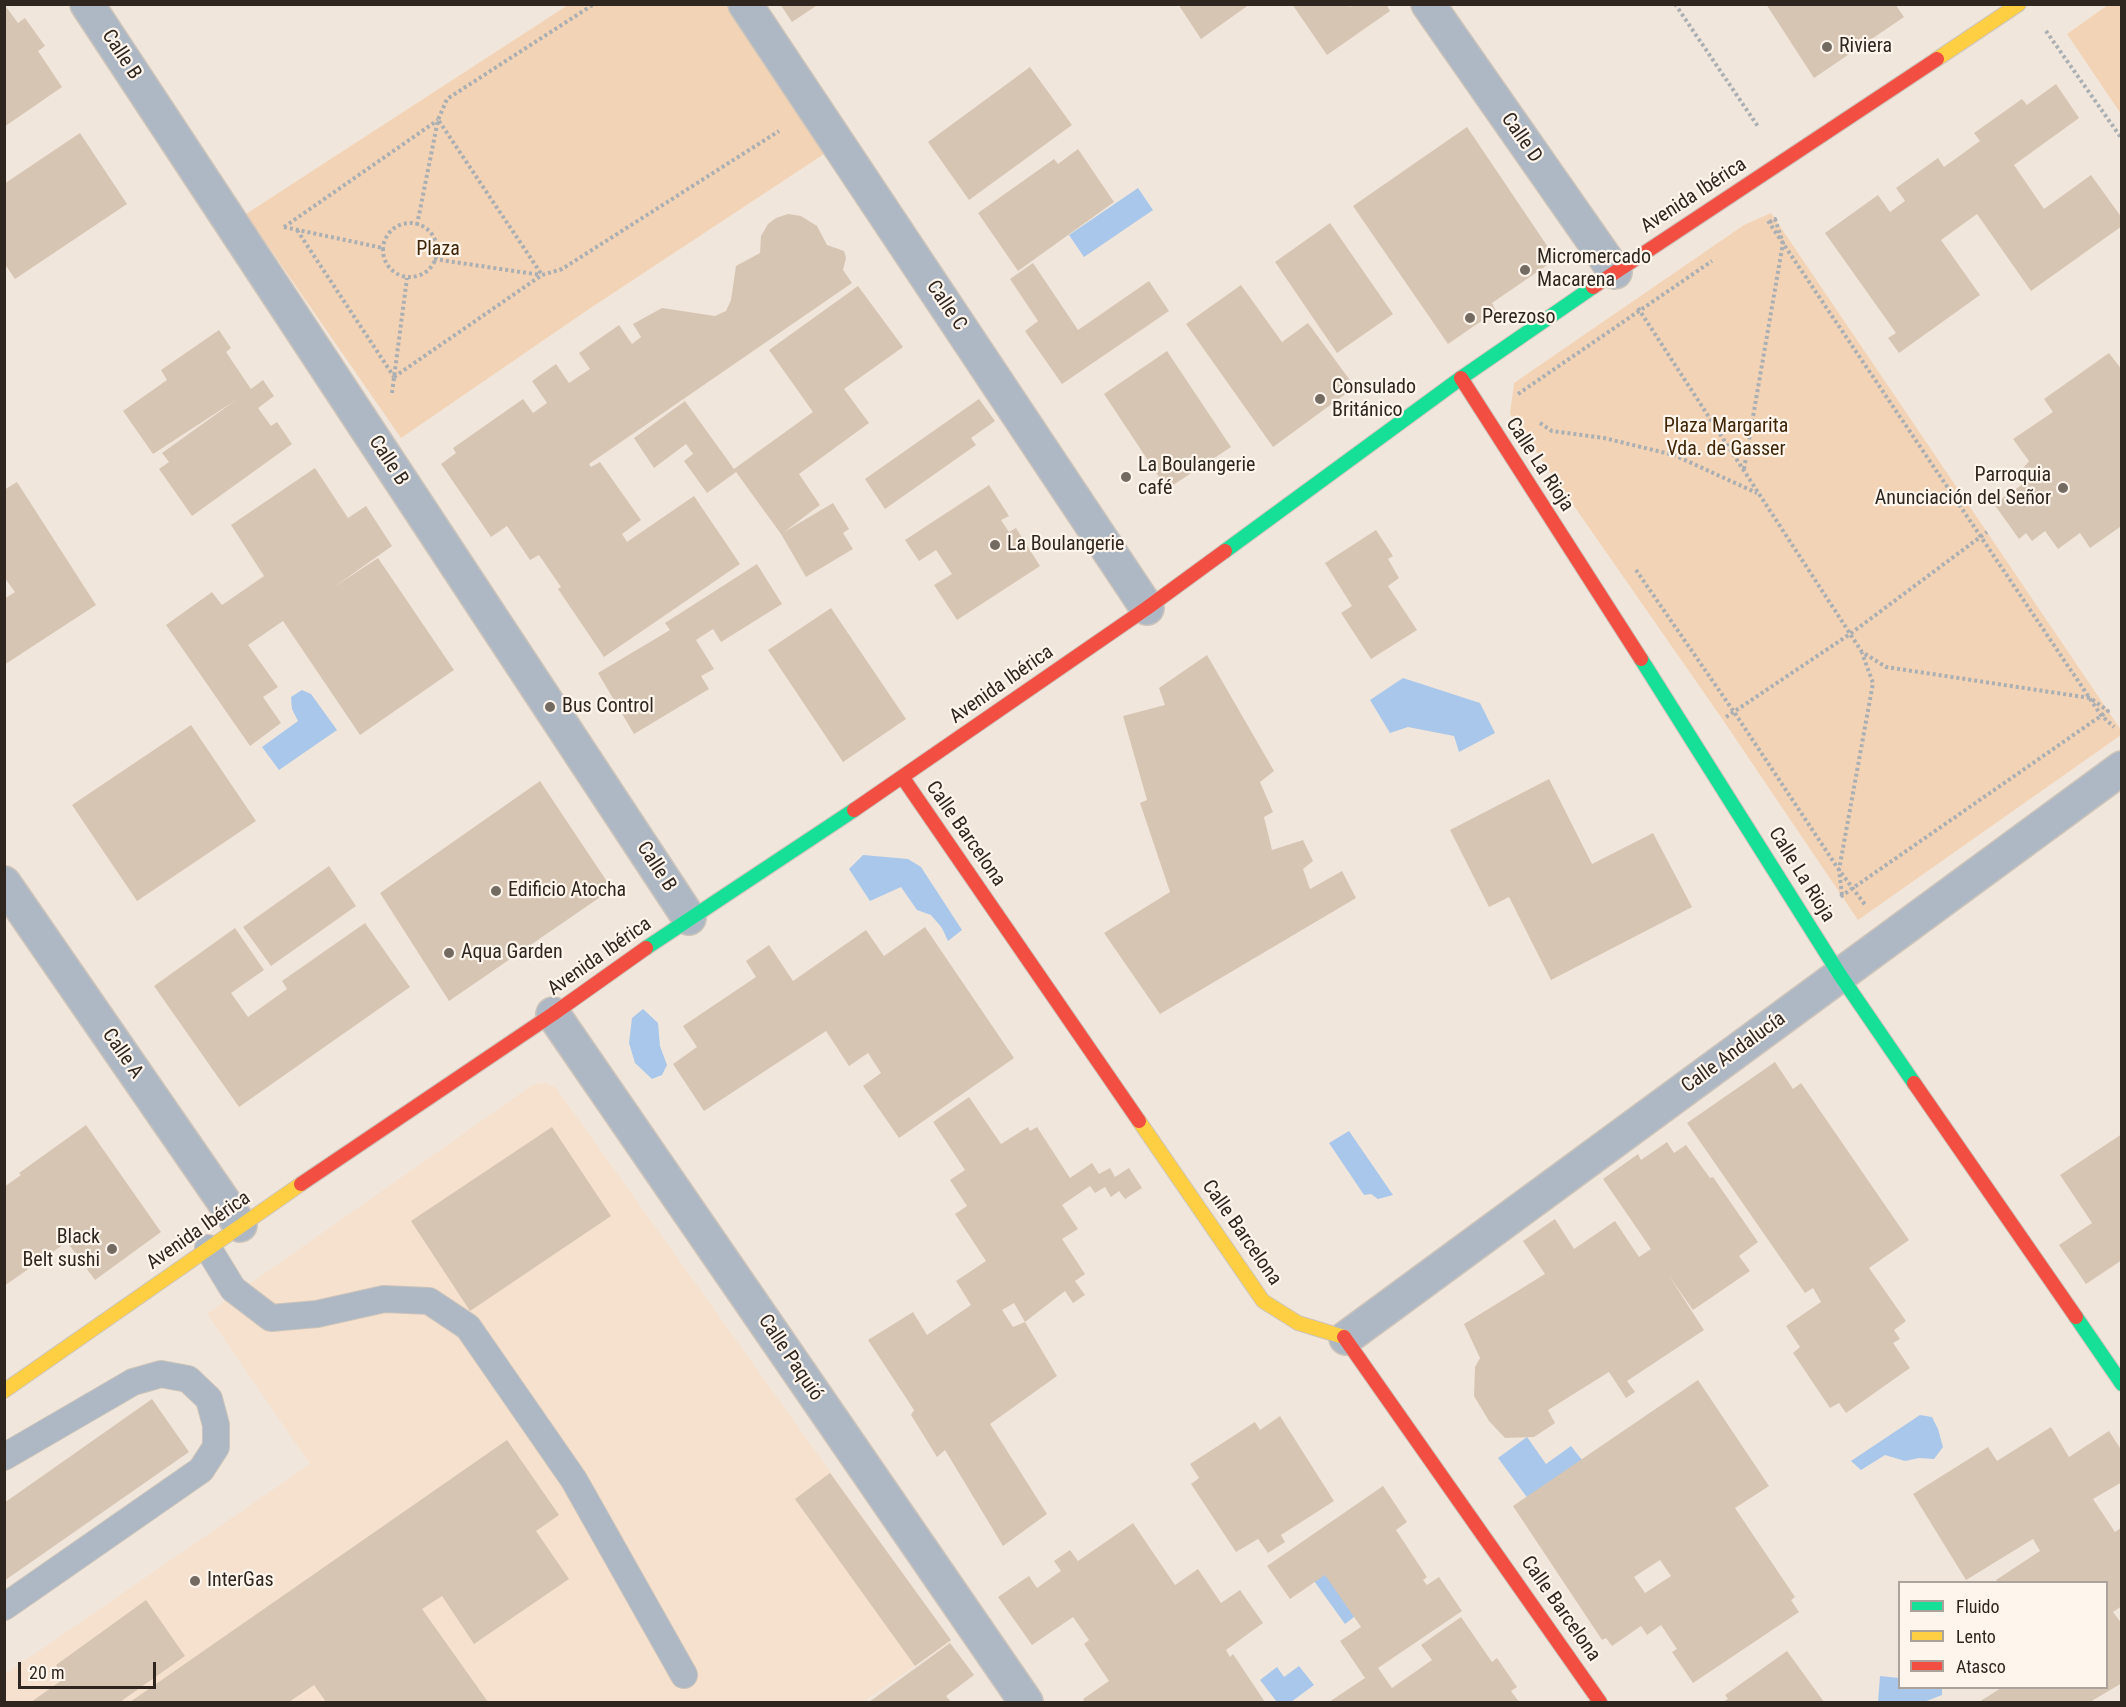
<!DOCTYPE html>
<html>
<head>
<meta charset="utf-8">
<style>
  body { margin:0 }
  #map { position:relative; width:2126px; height:1707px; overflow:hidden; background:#f1e6db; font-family:"Roboto Condensed",sans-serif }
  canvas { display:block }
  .frame { position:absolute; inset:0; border:6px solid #2f271f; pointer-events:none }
  .legend { position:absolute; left:1898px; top:1581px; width:210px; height:108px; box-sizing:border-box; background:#fef5ed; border:2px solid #aba39b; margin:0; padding:8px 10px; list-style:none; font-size:18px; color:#2f271f }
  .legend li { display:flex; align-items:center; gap:12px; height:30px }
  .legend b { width:30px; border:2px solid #aba39b }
  .scale { position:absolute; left:18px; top:1662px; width:138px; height:27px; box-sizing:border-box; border:3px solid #2f271f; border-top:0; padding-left:8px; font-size:18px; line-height:21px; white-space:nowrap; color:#2f271f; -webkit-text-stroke:4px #fef5ed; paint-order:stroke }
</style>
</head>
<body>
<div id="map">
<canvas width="2126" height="1707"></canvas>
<div class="frame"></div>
<ul class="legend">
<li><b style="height:8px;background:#16e098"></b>Fluido</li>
<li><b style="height:8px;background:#ffcf43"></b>Lento</li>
<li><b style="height:8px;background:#f24e42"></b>Atasco</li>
</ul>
<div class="scale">20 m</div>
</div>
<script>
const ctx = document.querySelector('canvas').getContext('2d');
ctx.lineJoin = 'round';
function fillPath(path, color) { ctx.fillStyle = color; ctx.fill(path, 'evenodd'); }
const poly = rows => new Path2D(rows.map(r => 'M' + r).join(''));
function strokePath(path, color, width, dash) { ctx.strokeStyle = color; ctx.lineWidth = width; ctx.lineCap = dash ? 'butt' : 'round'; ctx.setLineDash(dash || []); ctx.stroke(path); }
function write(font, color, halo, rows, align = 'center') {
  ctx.font = font + ' "Roboto Condensed",sans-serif'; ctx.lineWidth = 4.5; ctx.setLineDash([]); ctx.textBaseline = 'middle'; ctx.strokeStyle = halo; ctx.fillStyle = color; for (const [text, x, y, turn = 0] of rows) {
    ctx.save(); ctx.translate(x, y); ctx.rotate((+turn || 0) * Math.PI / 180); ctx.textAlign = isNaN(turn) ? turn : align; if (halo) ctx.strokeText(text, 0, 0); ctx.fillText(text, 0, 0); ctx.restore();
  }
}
fillPath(poly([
  [546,1083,556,1088,951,1641,863,1702,5,1702,4,1675,310,1464,207,1314,534,1084]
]), '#f5e1ce');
fillPath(poly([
  [568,5,729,5,827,152,589,309,401,438,246,214],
  [2108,5,2121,5,2121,114,2067,34],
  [1771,213,2121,730,2121,735,1858,920,1723,720,1510,414,1514,383,1744,225]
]), '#f3d3b5');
fillPath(poly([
  [1138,188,1153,210,1084,257,1069,235],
  [1403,678,1480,703,1495,733,1459,752,1454,736,1408,727,1390,733,1370,700],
  [302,690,311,694,337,730,279,770,262,747,298,721,292,709,291,697],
  [863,855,908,859,921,867,962,930,948,941,942,928,931,915,917,910,901,887,870,901,849,869],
  [643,1009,658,1023,660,1046,667,1065,662,1075,652,1079,635,1063,629,1043,632,1018],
  [1349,1131,1393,1195,1378,1199,1371,1194,1364,1195,1329,1143],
  [1920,1415,1932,1417,1938,1429,1943,1447,1934,1459,1919,1458,1905,1461,1885,1455,1861,1470,1851,1461],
  [1527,1437,1546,1464,1571,1446,1582,1460,1529,1500,1498,1458],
  [1322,1563,1359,1613,1345,1624,1309,1574],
  [1299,1666,1314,1685,1291,1702,1277,1702,1260,1680,1277,1667,1284,1677],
  [1880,1676,1899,1678,1900,1688,1942,1688,1942,1695,1924,1702,1878,1702]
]), '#a9c7ea');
fillPath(poly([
  [4,4,18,23,25,18,45,46,38,51,62,87,4,127],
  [780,4,819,4,792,22],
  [1178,4,1250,4,1201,39],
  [1292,4,1349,4,1350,7,1354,4,1386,4,1390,11,1327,55],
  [1766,4,1895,4,1904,17,1814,78],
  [1030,67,1072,125,969,200,928,142],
  [2056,84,2079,118,2014,165,2044,209,2091,175,2122,218,2122,226,2031,291,1977,214,1941,240,1980,295,1899,353,1888,338,1896,333,1825,233,1878,195,1890,212,1905,201,1896,188,1938,158,1944,167,1980,141,1974,133,2022,99,2027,105],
  [1467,127,1556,259,1492,303,1496,311,1448,344,1353,206],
  [80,133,127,204,15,279,4,263,4,184],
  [1078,149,1114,202,1018,271,978,213,1054,159,1058,164],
  [788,214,801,216,817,226,827,245,844,251,846,258,843,270,852,283,589,464,591,467,600,462,641,520,622,534,627,542,694,496,740,564,604,657,558,589,561,587,539,555,530,560,507,526,491,537,441,464,456,453,453,448,523,399,533,413,547,403,532,381,556,364,569,383,590,369,579,353,619,325,632,344,641,337,633,324,662,308,715,316,726,311,731,300,736,266,760,253,761,236,768,224,776,218],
  [1330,223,1393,314,1337,353,1275,262],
  [1033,263,1078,330,1149,281,1169,311,1062,384,1025,331,1038,321,1010,279],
  [1241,285,1282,342,1308,323,1355,387,1273,447,1186,324],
  [858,286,903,347,844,389,869,423,799,474,820,505,784,532,833,503,849,529,843,533,853,549,806,577,781,534,736,472,707,493,684,461,693,454,686,444,654,468,634,438,685,401,734,469,813,412,769,350],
  [219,330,231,348,226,352,251,389,263,380,274,396,258,408,271,426,277,422,292,444,192,516,159,469,169,462,162,453,236,400,153,454,123,411,167,380,161,370],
  [1167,351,1231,447,1167,489,1104,394],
  [2109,353,2122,370,2122,530,2120,527,2090,548,2080,533,2058,549,2045,531,2032,541,2026,533,2019,539,1994,504,2023,484,2019,473,2029,461,2013,439,2053,412,2044,399],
  [979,399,995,421,971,438,976,445,885,509,865,479],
  [315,468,348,518,366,506,392,546,334,587,378,558,454,670,360,735,283,621,248,645,278,687,263,697,281,723,250,746,166,625,212,592,222,605,264,576,231,525],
  [17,482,96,605,4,665,4,599,15,592,4,577,4,490],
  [989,485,1009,516,1001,520,1009,532,1016,528,1040,566,957,620,934,585,952,574,936,550,919,561,905,540],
  [1376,530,1393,556,1388,559,1399,578,1388,586,1417,630,1371,659,1341,613,1352,606,1325,563],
  [757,564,782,604,721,642,713,629,696,640,714,669,701,676,709,689,634,734,598,673,670,630,665,623],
  [831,608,906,719,843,762,768,650],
  [1207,655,1274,771,1260,782,1273,812,1264,817,1272,850,1303,840,1313,861,1303,869,1310,889,1342,871,1356,898,1160,1014,1104,933,1170,892,1140,803,1147,800,1123,716,1165,705,1159,688],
  [191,725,256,821,137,901,72,805],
  [1549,779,1592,864,1653,833,1692,907,1551,980,1509,897,1489,907,1450,830],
  [540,781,612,889,449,1001,380,893],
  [329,866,356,906,271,966,243,927],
  [365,923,410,987,239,1107,154,986,235,928,264,970,231,993,248,1017,287,989,282,981],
  [925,927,1014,1058,899,1138,863,1086,881,1073,868,1053,849,1066,826,1031,704,1111,673,1064,697,1047,683,1026,756,977,746,961,769,945,793,981,866,930,884,956],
  [1775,1062,1793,1089,1801,1083,1909,1240,1869,1268,1906,1321,1894,1330,1900,1339,1893,1343,1910,1368,1846,1413,1839,1403,1830,1408,1793,1353,1800,1347,1786,1326,1821,1302,1813,1288,1805,1293,1687,1123],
  [969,1097,1001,1144,1028,1127,1030,1131,1037,1127,1070,1178,1092,1163,1099,1174,1110,1168,1115,1177,1129,1168,1142,1188,1125,1199,1119,1191,1111,1197,1105,1187,1095,1193,1090,1186,1062,1205,1078,1229,1062,1239,1085,1274,1075,1281,1085,1295,1073,1303,1065,1291,1025,1322,1057,1376,990,1424,1047,1514,1003,1546,945,1450,937,1457,911,1415,914,1410,868,1340,913,1312,927,1335,971,1305,956,1281,986,1261,955,1214,967,1206,950,1180,965,1170,933,1122],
  [1014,1303,1025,1322,1013,1327,1002,1310],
  [86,1125,161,1232,95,1280,67,1242,4,1286,4,1187,21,1175,19,1173],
  [552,1127,611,1216,470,1311,411,1221],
  [2122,1134,2122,1260,2086,1284,2059,1245,2092,1223,2060,1175],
  [1667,1142,1674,1153,1686,1145,1710,1178,1713,1177,1758,1242,1739,1256,1750,1271,1693,1310,1669,1276,1704,1330,1627,1381,1635,1392,1626,1398,1609,1372,1548,1410,1555,1423,1534,1437,1505,1438,1489,1421,1474,1396,1475,1367,1480,1358,1464,1324,1545,1274,1523,1241,1555,1219,1574,1249,1615,1221,1639,1257,1651,1249,1603,1179,1638,1154,1641,1160],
  [1698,1380,1769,1486,1735,1508,1795,1597,1791,1600,1799,1612,1693,1683,1672,1652,1677,1649,1661,1625,1647,1635,1641,1626,1612,1646,1606,1638,1602,1640,1513,1506],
  [1660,1560,1671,1576,1645,1593,1634,1577],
  [152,1399,189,1452,4,1581,4,1503],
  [1280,1416,1334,1501,1281,1535,1285,1542,1268,1553,1258,1539,1236,1552,1191,1484,1199,1478,1190,1464,1255,1422,1260,1430],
  [2051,1427,2069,1457,2109,1431,2122,1451,2122,1482,2093,1499,2115,1532,2122,1527,2122,1606,2113,1612,2122,1624,2122,1683,2090,1702,1979,1702,2001,1688,2106,1688,2106,1582,1998,1582,1996,1580,2040,1551,2033,1539,1966,1580,1913,1494,1988,1447,1997,1461],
  [507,1440,559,1515,536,1531,569,1579,474,1644,442,1596,422,1609,488,1702,326,1702,314,1685,289,1702,130,1702],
  [830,1473,951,1640,915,1666,795,1499],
  [1383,1486,1407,1522,1396,1530,1427,1577,1423,1580,1427,1585,1439,1577,1462,1611,1378,1668,1392,1688,1432,1660,1421,1645,1461,1617,1492,1662,1497,1658,1517,1687,1511,1691,1519,1702,1329,1702,1365,1678,1340,1641,1361,1627,1325,1575,1290,1599,1267,1566],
  [1133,1523,1175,1585,1198,1569,1221,1603,1240,1590,1263,1623,1226,1650,1230,1657,1233,1654,1265,1702,1085,1702,1083,1699,1109,1681,1084,1644,1089,1640,1073,1617,1032,1645,998,1597,1029,1576,1037,1588,1061,1571,1054,1561,1070,1550,1078,1561],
  [146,1600,185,1656,120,1702,31,1702,65,1678,56,1665],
  [950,1643,974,1675,946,1696,951,1702,869,1702],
  [1787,1651,1824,1702,1723,1702,1728,1699,1725,1695]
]), '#d7c5b3');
const lane = poly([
  [208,1248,233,1289,271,1318,317,1314,384,1299,429,1301,468,1327,574,1480,684,1675],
  [4,1457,133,1382,161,1374,188,1379,209,1399,216,1425,216,1447,201,1470,4,1607]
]);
const street = poly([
  [87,4,689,918],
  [745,4,1147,608],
  [1428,4,1615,272],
  [4,883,240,1225],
  [553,1014,1026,1702],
  [1346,1338,2122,768]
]);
const fast = poly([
  [1225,551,1461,378,1593,287],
  [1641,659,1840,975,1914,1083],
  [646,948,854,810],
  [2076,1317,2122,1384]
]);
const slow = poly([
  [1937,59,2019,4],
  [1139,1121,1263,1301,1298,1323,1344,1337],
  [4,1391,301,1184]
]);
const jam = poly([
  [1593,287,1937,59],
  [1461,378,1641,659],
  [903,778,1139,1121],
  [854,810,1147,608,1225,551],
  [1914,1083,2076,1317],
  [301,1184,553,1014,646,948],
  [1344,1337,1600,1702]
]);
strokePath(lane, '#ccc4bb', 28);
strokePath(street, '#ccc4bb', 36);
strokePath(fast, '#ccc4bb', 16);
strokePath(slow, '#ccc4bb', 16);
strokePath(jam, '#ccc4bb', 16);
strokePath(poly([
  [1675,4,1759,128],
  [2046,31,2122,139],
  [439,121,542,275],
  [1768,221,2101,715,2114,727],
  '383 250a27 27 0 1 1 54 0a27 27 0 1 1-54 0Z',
  [417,225,438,120,447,99,594,4],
  [284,227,438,120],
  [284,227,383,248],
  [297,230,394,377],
  [434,259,541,275],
  [1638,308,1862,652,1886,667,2090,698,2108,711,1840,897],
  [394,377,542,275,562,269,779,131],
  [392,393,407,278],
  [1518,394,1712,261],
  [1540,423,1552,431,1604,438,1674,455,1757,493],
  [1744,469,1783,243,1775,219,1768,223],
  [1636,570,1734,712,1839,870,1866,906],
  [1726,717,1850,634,1987,532],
  [1842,895,1839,870,1873,683,1862,653]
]), '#aaafb3', 4, [3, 3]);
strokePath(lane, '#adb8c4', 26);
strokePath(street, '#adb8c4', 33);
strokePath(fast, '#16e098', 14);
strokePath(slow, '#ffcf43', 14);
strokePath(jam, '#f24e42', 14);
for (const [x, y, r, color] of [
  [1827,47,6,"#736a61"],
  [1525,270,6,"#736a61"],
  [1470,318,6,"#736a61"],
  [1320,399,6,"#736a61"],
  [1126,477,6,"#736a61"],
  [2063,488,6,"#736a61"],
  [995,545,6,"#736a61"],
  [550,707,6,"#736a61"],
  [496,891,6,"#736a61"],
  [449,953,6,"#736a61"],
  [112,1249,6,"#736a61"],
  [195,1581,6,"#736a61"]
]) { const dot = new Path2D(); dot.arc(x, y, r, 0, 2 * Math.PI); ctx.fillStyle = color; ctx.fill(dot); strokePath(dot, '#fef5ed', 2); }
write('20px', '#2f271f', '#fef5ed', [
  ["Riviera",1839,47],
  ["Micromercado",1537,258],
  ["Macarena",1537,281],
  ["Perezoso",1482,318],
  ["Consulado",1332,388],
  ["Británico",1332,411],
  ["La Boulangerie",1138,466],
  ["café",1138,489],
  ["Parroquia",2051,476,"right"],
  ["Anunciación del Señor",2051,499,"right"],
  ["La Boulangerie",1007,545],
  ["Bus Control",562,707],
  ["Edificio Atocha",508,891],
  ["Aqua Garden",461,953],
  ["Black",100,1238,"right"],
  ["Belt sushi",100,1261,"right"],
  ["InterGas",207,1581]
], 'left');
write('20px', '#2f271f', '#fef5ed', [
  ["Calle B",121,55,57],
  ["Calle D",1521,138,55],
  ["Avenida Ibérica",1694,196,-33],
  ["Calle C",946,306,56],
  ["Calle B",388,461,57],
  ["Calle La Rioja",1539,465,57],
  ["Avenida Ibérica",1002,685,-35],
  ["Calle Barcelona",965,834,55],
  ["Calle B",656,867,57],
  ["Calle La Rioja",1801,875,58],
  ["Avenida Ibérica",600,957,-35],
  ["Calle Andalucía",1734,1053,-36],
  ["Calle A",122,1054,55],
  ["Avenida Ibérica",199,1231,-35],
  ["Calle Barcelona",1241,1233,55],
  ["Calle Paquió",790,1358,56],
  ["Calle Barcelona",1560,1609,55]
]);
write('20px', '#402507', '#fef5ed', [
  ["Plaza",438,250],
  ["Plaza Margarita",1726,427],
  ["Vda. de Gasser",1726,450]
]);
</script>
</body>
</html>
